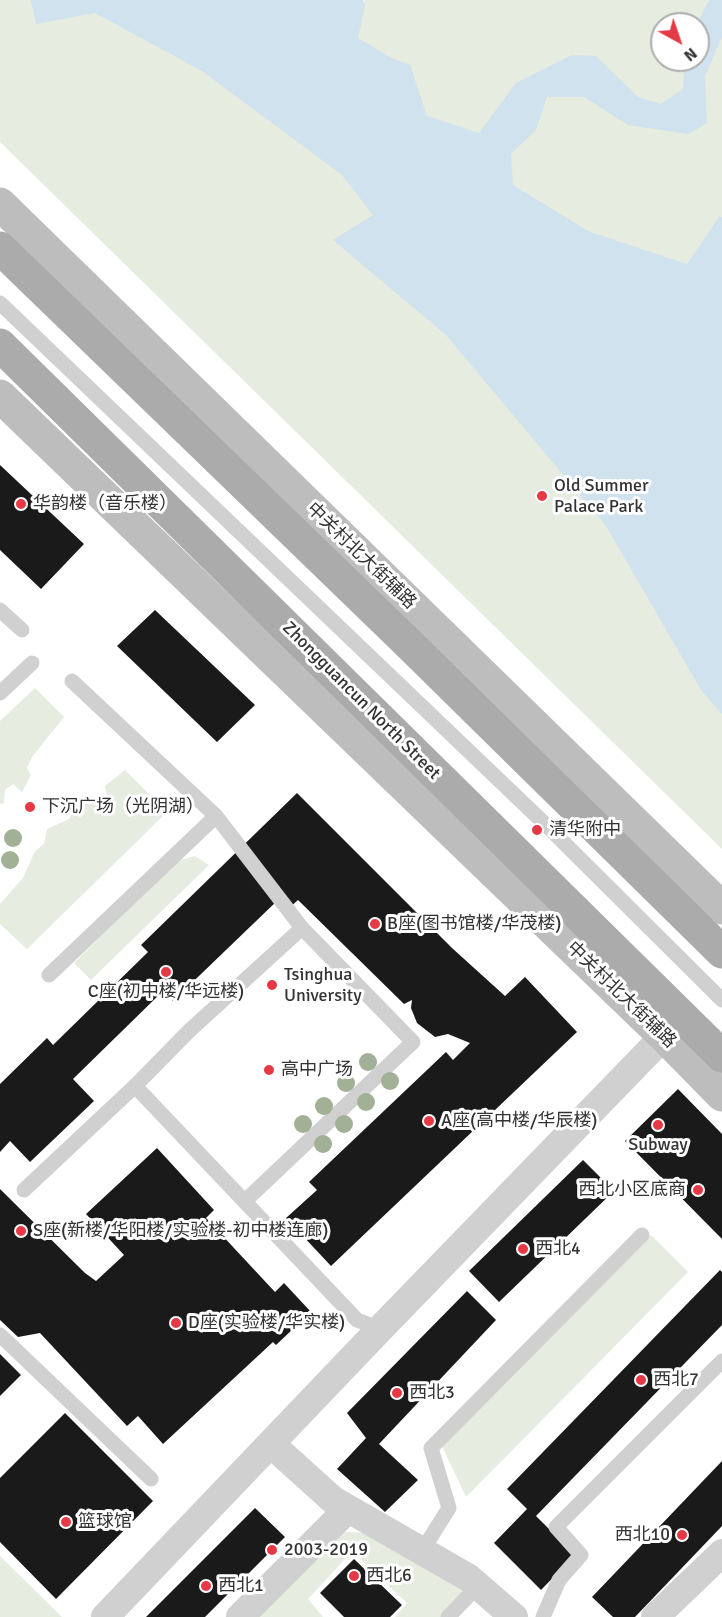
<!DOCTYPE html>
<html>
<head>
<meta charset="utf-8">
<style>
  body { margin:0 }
  #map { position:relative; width:722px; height:1617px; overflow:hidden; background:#fff; font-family:Signika,sans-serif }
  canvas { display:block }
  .north { position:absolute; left:650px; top:12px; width:60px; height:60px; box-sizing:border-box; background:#fff; border:2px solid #adadad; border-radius:50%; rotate:140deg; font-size:16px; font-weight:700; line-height:24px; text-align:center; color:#333 }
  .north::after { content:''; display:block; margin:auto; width:21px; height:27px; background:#e63946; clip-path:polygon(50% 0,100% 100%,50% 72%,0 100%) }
</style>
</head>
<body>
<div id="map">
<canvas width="722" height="1617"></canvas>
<div class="north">N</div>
</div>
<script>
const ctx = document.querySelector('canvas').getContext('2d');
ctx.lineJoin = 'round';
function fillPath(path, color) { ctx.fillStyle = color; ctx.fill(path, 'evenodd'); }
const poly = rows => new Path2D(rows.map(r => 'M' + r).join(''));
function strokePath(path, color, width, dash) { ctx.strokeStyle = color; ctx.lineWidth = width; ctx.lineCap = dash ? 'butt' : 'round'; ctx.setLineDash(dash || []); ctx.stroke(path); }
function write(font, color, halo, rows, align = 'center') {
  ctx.font = font + ' Signika,"Noto Sans SC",sans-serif'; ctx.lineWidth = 6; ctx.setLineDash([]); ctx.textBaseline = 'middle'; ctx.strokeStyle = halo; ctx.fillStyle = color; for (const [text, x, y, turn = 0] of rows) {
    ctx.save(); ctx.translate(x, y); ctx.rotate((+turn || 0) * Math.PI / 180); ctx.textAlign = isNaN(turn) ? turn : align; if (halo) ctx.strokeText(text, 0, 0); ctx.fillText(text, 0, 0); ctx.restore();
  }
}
fillPath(poly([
  [0,0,722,0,722,849,0,142],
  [662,24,698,24,698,60,662,60],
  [35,688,64,717,32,757,27,768,31,775,22,792,13,784,5,790,4,803,0,804,0,721],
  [125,770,167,812,27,949,0,924,0,904,23,878,35,851,44,844,47,829,69,819,78,803,107,797,105,786],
  [195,856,209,865,91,980,74,963,177,861],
  [651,1235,688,1272,466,1497,441,1444],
  [345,1532,369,1533,474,1586,445,1617,395,1617,407,1603,356,1555,344,1560,308,1599,323,1617,249,1617],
  [0,1556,62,1617,0,1617]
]), '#e6ecdf');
fillPath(poly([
  [31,0,362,0,365,5,358,38,392,58,410,65,427,116,479,133,516,83,572,55,596,56,638,97,661,104,683,89,685,60,698,60,697,24,709,0,722,0,722,37,705,76,707,123,688,134,628,125,584,97,547,97,536,130,511,154,513,185,588,231,687,264,719,217,722,217,722,714,701,690,606,526,446,335,333,240,373,215,342,175,202,71,95,13,36,24]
]), '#cfe2ee');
fillPath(poly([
  [0,465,84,544,41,589,0,550],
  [155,610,255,705,217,742,117,646],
  [297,793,452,948,505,996,525,977,577,1032,331,1266,286,1218,317,1190,309,1182,446,1052,453,1060,470,1043,448,1034,435,1037,417,1023,411,1008,412,1000,404,1004,298,900,288,909,279,899,173,1001,163,991,73,1079,94,1101,30,1162,10,1141,0,1152,0,1084,47,1038,53,1045,148,952,141,945],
  [678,1089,722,1134,722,1239,625,1141],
  [157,1148,214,1210,206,1218,275,1292,284,1283,311,1312,276,1345,273,1342,163,1444,138,1416,127,1426,40,1333,18,1337,0,1320,0,1189,85,1273,96,1281,124,1255,86,1214],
  [583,1160,614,1191,499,1302,469,1271],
  [720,1270,722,1272,722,1325,536,1516,575,1555,541,1590,494,1543,527,1509,507,1489],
  [467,1291,496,1320,379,1444,418,1480,385,1512,337,1469,366,1438,347,1413],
  [0,1354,21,1375,0,1396],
  [65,1413,153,1501,56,1599,0,1542,0,1478],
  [722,1461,722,1526,635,1617,613,1617,592,1597],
  [255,1508,285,1537,205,1617,146,1617],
  [354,1559,402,1605,390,1617,344,1617,320,1593]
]), '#1a1a1a');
strokePath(poly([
  [0,303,545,824,722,1000],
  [0,610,22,630],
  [0,693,32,663],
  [216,816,302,928,413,1042,245,1201],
  [49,975,216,816,72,681],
  [135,1086,189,1031,302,928],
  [24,1190,135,1086,357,1320,380,1329],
  [0,1335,151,1479],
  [422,1551,449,1508,431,1448,642,1235],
  [448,1617,478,1586],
  [543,1617,559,1580,581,1555,556,1527,722,1361]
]), '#d0d0d0', 15);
strokePath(poly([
  [271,1444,333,1500,469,1578,514,1617],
  [105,1617,380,1329,664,1036,667,1015],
  [240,1617,348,1509],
  [655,1617,722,1553]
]), '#d0d0d0', 28);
strokePath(poly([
  [0,204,722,908],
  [0,396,664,1036,722,1095]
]), '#bdbdbd', 33);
strokePath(poly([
  [0,248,408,643,722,952],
  [0,345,722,1056]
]), '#ababab', 33);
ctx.fillStyle = '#a2b095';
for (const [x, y] of [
  [13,838],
  [10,860],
  [368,1062],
  [390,1081],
  [346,1083],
  [366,1102],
  [324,1106],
  [303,1124],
  [344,1124],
  [323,1144]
]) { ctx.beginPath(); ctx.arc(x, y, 9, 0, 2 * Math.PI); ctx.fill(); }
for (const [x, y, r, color] of [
  [542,496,6,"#e63946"],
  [21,504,6,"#e63946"],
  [30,807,6,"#e63946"],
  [537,830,6,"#e63946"],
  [375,924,6,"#e63946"],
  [166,972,6,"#e63946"],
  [272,985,6,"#e63946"],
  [269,1070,6,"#e63946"],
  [429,1121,6,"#e63946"],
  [658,1125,6,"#e63946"],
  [698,1190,6,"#e63946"],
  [21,1231,6,"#e63946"],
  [523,1249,6,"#e63946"],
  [176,1323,6,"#e63946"],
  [641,1380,6,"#e63946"],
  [397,1393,6,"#e63946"],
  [66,1522,6,"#e63946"],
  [682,1535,6,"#e63946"],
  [272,1550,6,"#e63946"],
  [354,1576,6,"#e63946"],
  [206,1586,6,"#e63946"]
]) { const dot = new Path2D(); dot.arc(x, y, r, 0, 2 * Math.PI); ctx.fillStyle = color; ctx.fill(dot); strokePath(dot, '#fff', 2); }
write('18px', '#333', '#fff', [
  ["Old Summer",554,486],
  ["Palace Park",554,507],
  ["华韵楼（音乐楼）",33,504],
  ["下沉广场（光阴湖）",42,807],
  ["清华附中",549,830],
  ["B座(图书馆楼/华茂楼)",387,924],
  ["Tsinghua",284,975],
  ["University",284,996],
  ["C座(初中楼/华远楼)",166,992,"center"],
  ["高中广场",281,1070],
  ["A座(高中楼/华辰楼)",441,1121],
  ["Subway",658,1145,"center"],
  ["西北小区底商",686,1190,"right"],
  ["S座(新楼/华阳楼/实验楼-初中楼连廊)",33,1231],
  ["西北4",535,1249],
  ["D座(实验楼/华实楼)",188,1323],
  ["西北7",653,1380],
  ["西北3",409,1393],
  ["篮球馆",78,1522],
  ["西北10",670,1535,"right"],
  ["2003-2019",284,1550],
  ["西北6",366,1576],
  ["西北1",218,1586]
], 'left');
write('18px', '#333', '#fff', [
  ["中关村北大街辅路",361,556,44],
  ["Zhongguancun North Street",361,701,45],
  ["中关村北大街辅路",621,995,44]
]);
</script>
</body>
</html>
